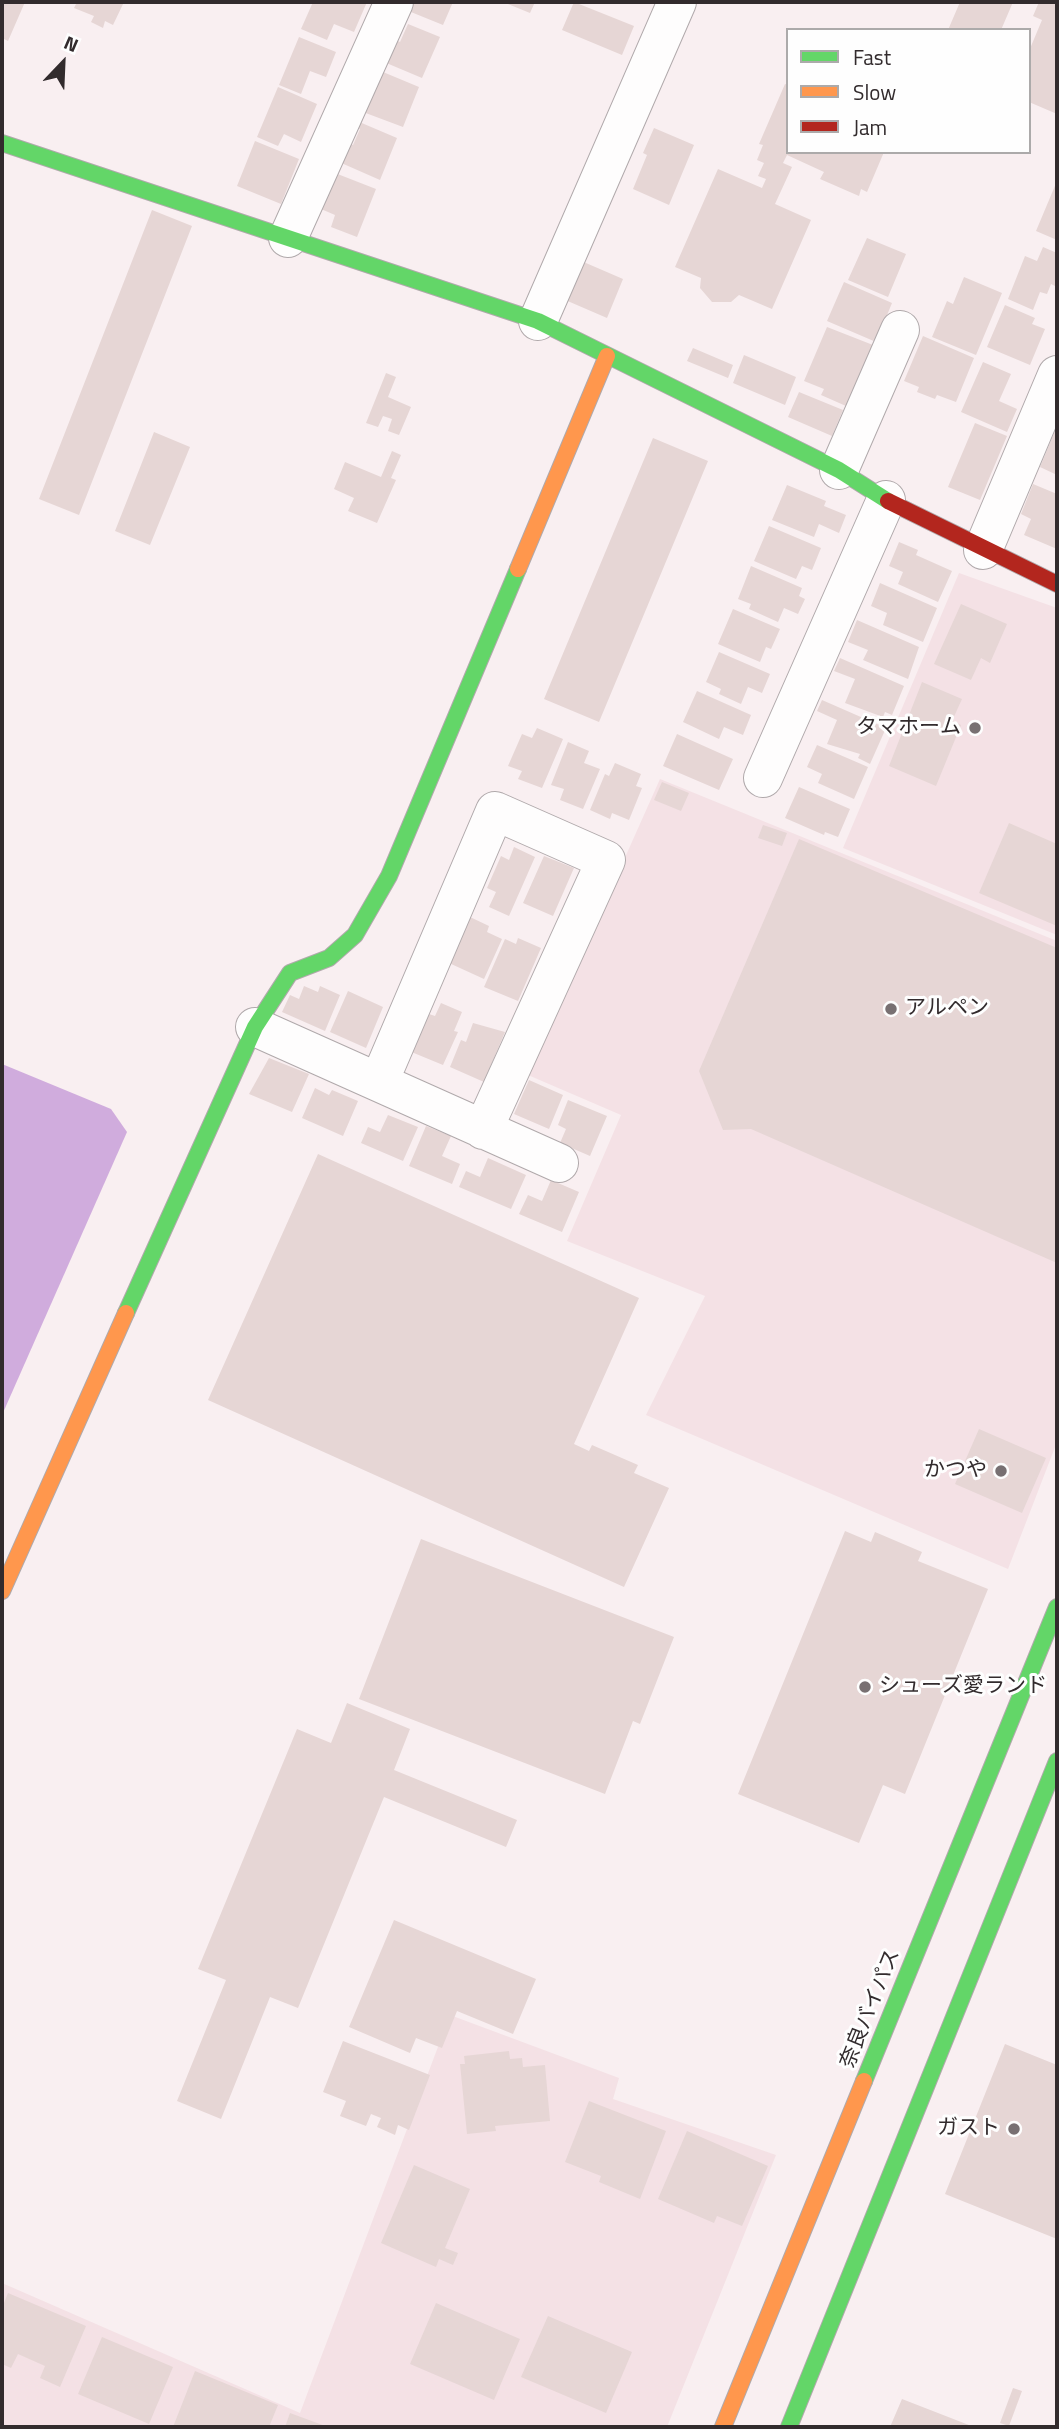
<!DOCTYPE html>
<html>
<head>
<meta charset="utf-8">
<style>
  body { margin:0 }
  #map { position:relative; width:1059px; height:2429px; overflow:hidden; background:#f9eff1; font-family:"Titillium Web",sans-serif }
  canvas { display:block }
  .frame { position:absolute; inset:0; border:4px solid #322b2d; pointer-events:none }
  .legend { position:absolute; left:786px; top:28px; width:245px; height:126px; box-sizing:border-box; background:#fefefe; border:2px solid #acaaaa; margin:0; padding:9px 12px; list-style:none; font-size:21px; color:#322b2d }
  .legend li { display:flex; align-items:center; gap:14px; height:35px }
  .legend b { width:35px; border:2px solid #acaaaa }
  .north { position:absolute; left:28px; top:28px; width:70px; height:70px; -webkit-text-stroke:5px #fefefe; paint-order:stroke; rotate:23deg; font-size:19px; font-weight:700; line-height:28px; text-align:center; color:#322b2d }
  .north::after { content:''; display:block; margin:auto; width:24px; height:32px; background:#322b2d; clip-path:polygon(50% 0,100% 100%,50% 72%,0 100%) }
</style>
</head>
<body>
<div id="map">
<canvas width="1059" height="2429"></canvas>
<div class="frame"></div>
<ul class="legend">
<li><b style="height:9px;background:#63d668"></b>Fast</li>
<li><b style="height:9px;background:#ff974d"></b>Slow</li>
<li><b style="height:9px;background:#b3261e"></b>Jam</li>
</ul>
<div class="north">N</div>
</div>
<script>
const ctx = document.querySelector('canvas').getContext('2d');
ctx.lineJoin = 'round';
function fillPath(path, color) { ctx.fillStyle = color; ctx.fill(path, 'evenodd'); }
const poly = rows => new Path2D(rows.map(r => 'M' + r).join(''));
function strokePath(path, color, width, dash) { ctx.strokeStyle = color; ctx.lineWidth = width; ctx.lineCap = dash ? 'butt' : 'round'; ctx.setLineDash(dash || []); ctx.stroke(path); }
function write(font, color, halo, rows, align = 'center') {
  ctx.font = font + ' "Titillium Web","Noto Sans JP",sans-serif'; ctx.lineWidth = 6; ctx.setLineDash([]); ctx.textBaseline = 'middle'; ctx.strokeStyle = halo; ctx.fillStyle = color; for (const [text, x, y, turn = 0] of rows) {
    ctx.save(); ctx.translate(x, y); ctx.rotate((+turn || 0) * Math.PI / 180); ctx.textAlign = isNaN(turn) ? turn : align; if (halo) ctx.strokeText(text, 0, 0); ctx.fillText(text, 0, 0); ctx.restore();
  }
}
fillPath(poly([
  [959,573,1057,608,1057,935,843,848],
  [660,779,1057,941,1057,1442,1008,1569,646,1415,705,1296,567,1241,621,1115,528,1075],
  [450,2015,619,2078,613,2099,776,2155,667,2427,2,2427,2,2283,300,2413]
]), '#f4e1e5');
fillPath(poly([
  [2,1064,111,1109,127,1132,2,1415]
]), '#d0acdd');
fillPath(poly([
  [2,2,25,2,8,41,2,38],
  [77,2,124,2,113,25,105,21,103,28,91,22,94,16,74,8],
  [313,2,367,2,354,32,334,24,327,40,301,29],
  [410,2,453,2,443,25,406,10],
  [503,2,535,2,530,13],
  [574,2,634,26,622,55,562,30],
  [960,2,1013,2,1001,30,948,30],
  [1039,2,1057,2,1057,114,1029,102,1029,51,1042,20,1033,16],
  [408,24,440,37,422,78,384,62,394,39,400,42],
  [299,37,336,52,326,77,310,71,301,94,279,85],
  [383,72,419,87,403,127,363,112],
  [785,84,788,85,788,152,884,152,867,192,861,189,859,196,820,179,824,172,787,155,783,163,792,167,775,204,811,220,772,309,739,295,731,302,712,302,700,288,701,278,675,267,718,169,762,188,766,179,758,176,764,163,757,160,763,145,759,144],
  [278,87,317,104,301,142,284,134,278,146,257,137],
  [357,121,397,138,380,180,339,162,347,142,353,145,360,129,355,127],
  [654,128,694,145,669,205,633,189,647,155,643,153],
  [255,141,299,159,281,204,237,186],
  [335,173,376,189,357,237,331,227,335,215,321,209],
  [1057,181,1057,240,1036,231],
  [152,210,192,226,79,515,39,499],
  [867,238,906,254,888,297,848,280],
  [1043,247,1057,253,1057,287,1051,284,1047,294,1040,292,1033,310,1008,299,1025,256,1037,261],
  [579,260,623,279,607,318,563,299],
  [964,277,1002,293,976,355,932,337,947,301,953,304],
  [844,282,892,303,876,342,827,321],
  [1005,305,1035,318,1032,324,1045,329,1030,365,987,347],
  [827,327,873,345,846,406,821,395,824,389,804,381],
  [923,336,974,358,956,402,937,395,935,399,917,392,919,387,904,381],
  [693,348,733,365,728,378,687,361],
  [744,355,796,377,785,405,733,383],
  [983,362,1011,374,999,401,1017,409,1007,432,961,412],
  [386,373,396,377,388,397,411,407,399,435,388,431,392,419,383,416,378,427,366,423],
  [799,392,843,410,832,436,788,417],
  [975,423,1007,436,980,500,948,487],
  [1057,426,1057,475,1040,467],
  [154,432,190,447,150,545,115,531],
  [653,438,708,461,599,722,544,699],
  [392,451,401,455,391,478,396,480,377,523,348,511,354,498,334,489,345,462,381,477],
  [1033,484,1057,494,1057,549,1024,535,1031,519,1021,514],
  [787,485,826,501,824,506,846,515,839,533,819,524,814,537,772,520],
  [769,526,821,548,812,570,802,566,796,579,754,561],
  [899,542,918,550,916,555,952,571,938,602,898,584,903,572,889,566],
  [751,566,802,588,799,596,805,599,798,614,784,608,778,622,749,609,751,604,738,599],
  [880,583,937,608,923,642,883,625,887,613,871,606],
  [961,604,1007,624,990,663,981,658,971,680,934,664],
  [733,609,780,629,771,649,766,647,760,662,718,644],
  [857,620,919,647,908,679,863,660,868,650,848,642],
  [719,652,770,674,762,693,748,687,741,704,719,694,721,689,706,682],
  [840,658,904,686,892,715,885,712,883,717,845,703,855,679,834,671],
  [922,682,962,699,952,721,961,725,936,786,889,766],
  [697,691,751,715,743,735,724,727,719,739,683,722],
  [822,700,886,728,870,764,858,758,860,754,827,744,837,720,817,711],
  [537,728,563,739,542,788,518,779,522,771,508,766,522,734,532,738],
  [677,734,733,759,719,790,663,766],
  [568,742,589,751,584,763,600,769,583,809,560,800,564,789,551,785],
  [817,745,868,767,854,799,818,783,822,774,807,767],
  [615,763,641,774,636,786,642,788,629,820,612,813,610,819,590,810,605,774,609,776],
  [662,782,689,793,681,811,654,800],
  [799,787,850,809,838,837,825,832,824,835,785,818],
  [1009,823,1057,844,1057,926,979,893],
  [763,825,787,833,782,846,758,838],
  [799,839,1057,948,1057,1263,751,1129,723,1130,699,1071],
  [514,847,535,857,509,916,489,907,496,892,487,888,501,856,509,860],
  [544,856,574,868,553,916,523,903],
  [470,917,489,926,487,932,502,939,484,979,449,963],
  [518,938,541,948,518,1001,484,987,505,939,516,944],
  [304,986,318,992,320,986,340,995,325,1031,282,1012,290,995,299,999],
  [348,991,383,1007,366,1048,330,1032],
  [441,1003,462,1012,454,1031,458,1032,443,1065,409,1051,426,1013,435,1016],
  [473,1023,505,1032,484,1082,450,1067,461,1040,466,1042],
  [269,1058,309,1074,292,1112,249,1094],
  [529,1080,563,1095,549,1129,514,1114],
  [315,1088,329,1095,332,1090,358,1101,343,1136,302,1118],
  [568,1100,607,1116,590,1156,560,1143,566,1129,558,1125],
  [388,1115,418,1127,403,1161,361,1143,368,1127,380,1132],
  [426,1126,451,1136,442,1156,460,1164,452,1184,409,1166],
  [318,1154,639,1298,574,1444,589,1451,592,1445,638,1465,634,1473,669,1488,624,1587,208,1400],
  [488,1158,526,1175,511,1209,459,1187,466,1171,480,1177],
  [551,1180,579,1192,562,1232,519,1214,528,1195,542,1201],
  [979,1429,1046,1458,1022,1513,955,1484],
  [845,1531,871,1542,875,1532,922,1552,918,1561,988,1589,905,1794,883,1785,859,1843,738,1794],
  [421,1539,674,1637,640,1724,633,1721,605,1794,359,1699],
  [347,1703,410,1729,394,1770,517,1820,506,1847,384,1797,298,2008,270,1997,221,2119,177,2101,226,1980,198,1969,297,1729,331,1743],
  [394,1920,536,1979,513,2034,457,2011,442,2048,416,2038,410,2053,349,2027],
  [343,2041,430,2075,409,2130,398,2125,395,2135,377,2127,381,2118,371,2114,366,2126,340,2116,346,2101,323,2092],
  [1005,2044,1057,2065,1057,2239,945,2194],
  [509,2051,510,2059,522,2058,523,2067,545,2065,550,2121,495,2126,496,2131,467,2134,460,2064,465,2064,464,2056],
  [589,2101,666,2131,640,2199,599,2182,601,2176,565,2162],
  [687,2131,768,2166,742,2226,717,2216,714,2223,658,2199],
  [414,2165,470,2189,445,2248,458,2253,453,2265,439,2259,436,2267,381,2243],
  [8,2293,86,2326,60,2387,40,2378,45,2366,18,2354,11,2368,2,2364,2,2308],
  [436,2303,520,2339,494,2400,410,2364],
  [548,2316,632,2352,606,2413,521,2377],
  [102,2337,173,2367,149,2424,78,2394],
  [195,2371,278,2405,269,2427,173,2427],
  [1013,2388,1022,2391,1009,2426,1000,2423],
  [902,2399,974,2427,890,2427],
  [290,2413,328,2427,285,2427]
]), '#e6d6d5');
const street = poly([
  [288,238,394,2],
  [538,321,677,2],
  [839,470,900,330],
  [983,550,1057,375],
  [763,778,886,500],
  [255,1027,559,1163],
  [379,1082,495,811,606,860,483,1130]
]);
const fast = poly([
  [2,143,538,321,839,470,888,501],
  [126,1313,255,1027,290,973,329,958,355,935,389,876,518,569],
  [864,2081,1057,1607],
  [789,2427,1057,1761]
]);
const slow = poly([
  [518,569,607,356],
  [2,1591,126,1313],
  [723,2427,864,2081]
]);
const jam = poly([
  [888,501,1057,584]
]);
strokePath(street, '#b0a9ab', 40);
strokePath(fast, '#b0a9ab', 18);
strokePath(slow, '#b0a9ab', 18);
strokePath(jam, '#b0a9ab', 18);
strokePath(street, '#fefdfd', 38);
strokePath(fast, '#63d668', 16);
strokePath(slow, '#ff974d', 16);
strokePath(jam, '#b3261e', 16);
for (const [x, y, r, color] of [
  [975,728,7,"#787072"],
  [891,1009,7,"#787072"],
  [1001,1471,7,"#787072"],
  [865,1687,7,"#787072"],
  [1014,2129,7,"#787072"]
]) { const dot = new Path2D(); dot.arc(x, y, r, 0, 2 * Math.PI); ctx.fillStyle = color; ctx.fill(dot); strokePath(dot, '#fefefe', 2.5); }
write('21px', '#322b2d', '#fefefe', [
  ["タマホーム",961,728],
  ["アルペン",905,1009,"left"],
  ["かつや",987,1471],
  ["シューズ愛ランド",879,1687,"left"],
  ["ガスト",1000,2129]
], 'right');
write('21px', '#322b2d', '#fefefe', [
  ["奈良バイパス",871,2009,-68]
]);
</script>
</body>
</html>
